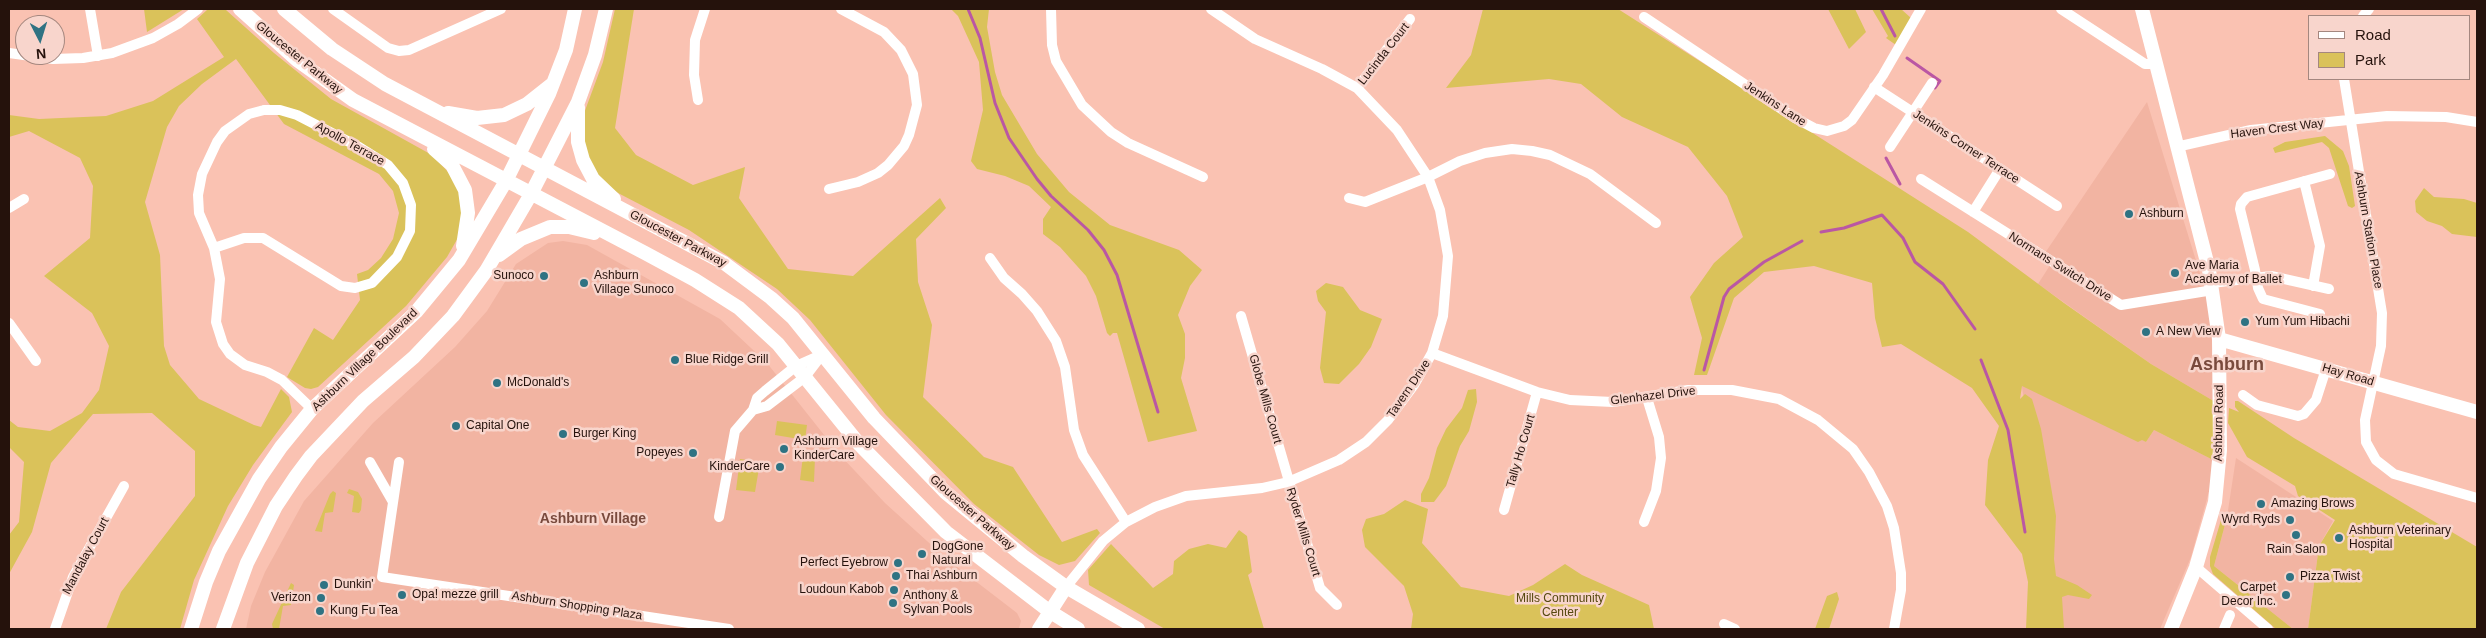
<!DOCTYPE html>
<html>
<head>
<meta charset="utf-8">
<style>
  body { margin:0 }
  #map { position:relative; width:2486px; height:638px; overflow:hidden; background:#fac2b2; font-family:Helvetica,sans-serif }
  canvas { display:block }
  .frame { position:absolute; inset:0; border:10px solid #25120c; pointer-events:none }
  .legend { position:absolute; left:2308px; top:15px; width:162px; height:65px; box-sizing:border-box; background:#f8d5cc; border:1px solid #a4877f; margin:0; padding:6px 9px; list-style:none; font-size:15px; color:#25120c }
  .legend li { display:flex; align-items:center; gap:10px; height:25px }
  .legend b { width:25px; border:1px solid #a4877f }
  .north { position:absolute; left:15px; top:15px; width:50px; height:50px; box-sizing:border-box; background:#f8d5cc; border:1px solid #a4877f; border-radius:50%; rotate:175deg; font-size:14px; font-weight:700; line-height:20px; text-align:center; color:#25120c }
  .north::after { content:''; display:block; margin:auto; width:18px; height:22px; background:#2f7383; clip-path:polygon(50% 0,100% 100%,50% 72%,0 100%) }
</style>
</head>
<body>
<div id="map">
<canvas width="2486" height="638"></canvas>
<div class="frame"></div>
<ul class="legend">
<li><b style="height:6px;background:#fff"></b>Road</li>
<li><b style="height:14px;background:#dac25a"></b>Park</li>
</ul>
<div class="north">N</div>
</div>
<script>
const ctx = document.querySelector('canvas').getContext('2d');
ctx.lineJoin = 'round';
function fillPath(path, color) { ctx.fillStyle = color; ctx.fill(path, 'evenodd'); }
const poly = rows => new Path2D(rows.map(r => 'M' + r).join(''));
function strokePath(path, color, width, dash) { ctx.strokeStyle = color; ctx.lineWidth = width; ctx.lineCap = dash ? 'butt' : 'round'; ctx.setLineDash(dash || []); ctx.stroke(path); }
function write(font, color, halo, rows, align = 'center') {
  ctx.font = font + ' Helvetica,sans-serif'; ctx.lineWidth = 5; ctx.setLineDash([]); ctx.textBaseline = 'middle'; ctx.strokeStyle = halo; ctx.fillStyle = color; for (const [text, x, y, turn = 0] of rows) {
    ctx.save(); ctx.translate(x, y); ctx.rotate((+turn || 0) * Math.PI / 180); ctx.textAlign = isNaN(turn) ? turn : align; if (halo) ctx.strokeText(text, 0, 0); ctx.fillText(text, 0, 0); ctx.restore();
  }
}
fillPath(poly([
  [2147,102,2210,306,2217,403,2151,364,2038,284,2054,259,2045,253],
  [563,241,587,245,720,319,767,363,840,455,885,503,948,560,1017,613,1021,621,1019,628,246,629,251,606,265,572,304,501,373,423,455,347,487,311,516,264,548,243],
  [2018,360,2146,442,2154,430,2217,462,2191,557,2160,629,2045,629,2050,577],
  [2236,458,2333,521,2319,546,2308,629,2293,629,2214,566,2227,517]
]), '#f2b4a2');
fillPath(poly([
  [144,9,184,9,147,32],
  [214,9,226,10,274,53,331,99,432,155,451,175,457,186,462,201,463,218,459,236,447,257,406,306,318,387,311,389,305,388,287,377,314,328,333,340,360,300,357,274,368,270,381,258,393,239,399,213,393,191,379,174,284,124,236,59,202,84,179,106,167,127,145,202,160,255,164,346,170,365,199,399,254,425,261,427,281,389,289,397,292,412,253,465,228,506,194,580,180,629,106,629,121,592,195,496,195,451,152,413,93,414,51,463,32,532,9,574,9,535,19,522,24,462,9,447,9,420,18,427,50,431,82,413,99,390,109,346,92,313,44,276,90,238,93,186,80,158,29,131,9,137,9,115,39,119,106,116,153,101,224,57,197,19,207,10],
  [615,9,634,9,615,128,636,155,693,185,745,167,739,198,788,269,853,276,940,198,946,208,916,239,918,282,932,325,923,397,984,457,1013,467,1062,542,1097,529,1100,533,1075,561,1059,565,1039,555,974,504,886,415,810,320,777,289,689,230,618,193,605,184,593,171,584,153,583,116,603,62],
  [951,9,989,9,987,27,995,72,1002,95,1037,154,1069,192,1110,225,1179,250,1202,270,1190,286,1178,315,1185,334,1185,358,1181,378,1197,431,1148,442,1117,333,1113,333,1110,336,1107,333,1096,296,1086,276,1060,247,1043,234,1043,219,1051,207,1029,186,1005,176,977,169,971,161,983,110,979,62,958,16],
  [1483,9,1618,9,1968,232,2064,303,2151,364,2217,403,2217,462,2154,430,2146,442,2142,440,2138,442,2022,386,2020,399,2025,394,2032,399,2041,429,2056,516,2054,559,2056,576,2077,585,2092,595,2089,599,2068,595,2062,597,2064,629,2026,629,2028,582,2022,554,1985,505,1988,460,1999,426,1972,388,1901,344,1882,347,1875,318,1872,283,1814,266,1764,272,1734,298,1707,375,1694,375,1702,338,1690,297,1714,263,1743,237,1727,196,1688,147,1622,117,1581,84,1549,79,1446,88,1471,55],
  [1828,9,1855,9,1866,32,1849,49],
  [1872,9,1901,9,1911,18,1896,45,1886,38,1888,36],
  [2325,136,2343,151,2349,166,2355,206,2352,208,2348,206,2329,148,2322,142,2275,153,2273,148,2285,142],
  [2424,188,2434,197,2464,199,2477,203,2477,237,2452,234,2442,226,2427,221,2416,212,2415,201],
  [1326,283,1343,287,1360,310,1382,319,1371,347,1359,364,1339,384,1324,383,1320,368,1326,312,1318,301,1316,291],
  [1476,389,1477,402,1469,431,1460,446,1446,486,1434,502,1421,502,1421,494,1429,478,1437,448,1446,429,1462,408,1468,390],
  [2235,401,2238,401,2294,438,2477,547,2477,629,2308,629,2319,546,2335,520,2298,496,2295,486,2247,457,2228,423,2229,408,2239,412,2235,407],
  [777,421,807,425,805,440,775,435],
  [803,456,815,457,814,482,800,480],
  [740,459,760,462,755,492,736,490],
  [349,489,358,492,362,499,361,510,359,513,352,512,354,496,347,493],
  [333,491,336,493,333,512,325,513,322,532,315,531,330,494],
  [1405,500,1428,509,1422,543,1461,587,1509,596,1533,585,1565,564,1582,575,1649,605,1654,629,1411,629,1413,614,1404,586,1365,547,1362,530,1366,519,1384,514],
  [2227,517,2214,566,2293,629,2276,629,2213,574,2210,566,2210,557,2221,520],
  [1239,530,1247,536,1252,572,1248,575,1264,629,1165,629,1089,585,1088,570,1111,544,1153,588,1173,574,1174,561,1189,549,1208,544,1226,548],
  [291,583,294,585,291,605,283,606,279,629,273,629,272,624],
  [1837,592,1839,599,1829,629,1815,629,1827,596]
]), '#dac25a');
strokePath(poly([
  [968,9,980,38,995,103,1009,138,1037,179,1051,196,1088,230,1104,250,1117,275,1158,412],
  [1881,9,1895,36],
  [1907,58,1940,81,1935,88],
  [1886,158,1900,184],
  [1821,232,1844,228,1882,215,1903,238,1915,262,1943,284,1975,329],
  [1981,360,2008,430,2025,532],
  [1704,370,1724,297,1729,289,1764,262,1802,241]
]), '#ba57a4', 3);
strokePath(poly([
  [90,9,98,56],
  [333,9,388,48,399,51,409,50,501,9],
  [1051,9,1052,45,1056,61,1082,105,1111,132,1128,143,1203,177],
  [2061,9,2145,64,2155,64],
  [2363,16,2369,9],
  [1644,17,1795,118,1814,128,1827,131,1844,126,1852,120,1883,75,1921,9],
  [9,53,53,59,83,58,112,53,153,38,178,24,198,9],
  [2344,79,2382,313,2381,346,2365,420,2366,442,2376,460,2394,474,2477,498],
  [1874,87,2057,206],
  [1357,88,1410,19],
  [698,100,694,75,695,40,705,9],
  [264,110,280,110,297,115,359,147,388,165,403,183,411,205,410,231,397,257,372,283,355,288,341,286,263,238,244,238,214,248,199,213,198,195,202,174,217,142,225,131,249,114,264,110],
  [1890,147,1932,83],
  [2176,147,2251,130,2387,116,2446,117,2477,122],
  [1921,179,2121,305,2213,290],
  [2304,181,2320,246,2313,286],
  [829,189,858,182,878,173,888,165,904,146,909,135,917,105,913,74,901,50,884,32,841,9],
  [1349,198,1365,202,1428,177,1460,161,1485,153,1512,149,1532,151,1550,155,1590,174,1656,223],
  [9,208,24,199],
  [1973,212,2000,169],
  [214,248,220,279,216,322,223,344,230,354,245,365,267,372,282,380,312,409],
  [990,258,1004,278,1022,294,1037,311,1056,341,1065,367,1074,430,1083,455,1126,522],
  [2212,283,2271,276,2329,289],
  [2320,314,2263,299,2258,288,2255,270,2240,209,2241,204,2247,197,2330,174],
  [1241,316,1320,588,1337,605],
  [9,323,36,361],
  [1432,353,1537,392,1570,400,1613,402,1688,390,1732,390,1779,399,1818,420,1853,449,1869,472,1887,506,1894,528,1901,573,1901,590,1894,629],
  [2243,395,2257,405,2298,416,2304,414,2316,400,2326,369],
  [753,410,767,406,805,377,821,356],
  [370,462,393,502],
  [399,462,382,577,729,629],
  [1504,510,1537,392],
  [719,517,735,431,753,410,757,398,765,391,796,366,823,354],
  [1644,522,1656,491,1661,458,1659,437,1647,398],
  [2196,567,2268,629],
  [1066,587,1103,541,1126,522,1155,507,1186,496,1262,488,1288,482,1339,460,1366,442,1388,420,1414,385,1432,353,1443,316,1448,256,1440,210,1428,177,1397,130,1357,88,1322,69,1255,39,1211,9],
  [1724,624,1735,629],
  [55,629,73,577,124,486],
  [2224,629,2230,615]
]), '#fff', 10);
strokePath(poly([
  [240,9,297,60,353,100,645,253,695,280,739,308,778,344,859,444,946,532,1049,611,1078,629],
  [284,9,332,49,385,84,724,263,771,298,793,318,874,418,945,492,1023,556,1066,587,1138,629],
  [2142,9,2209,270,2219,339,2220,450,2215,502,2196,567,2171,629],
  [578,107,578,142,583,160,593,179,614,199],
  [448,113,477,118,504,115,527,104,551,85],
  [434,149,452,165,465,190,468,213,463,246],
  [499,255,521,239,550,227,569,227,594,233],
  [2219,339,2477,412],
  [191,629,206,582,219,551,259,479,281,447,312,409,416,312,459,260,506,181,549,94,566,50,575,9],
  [223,629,247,563,276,506,296,476,311,456,363,401,414,357,453,316,486,271,531,194,578,102,595,55,606,9],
  [1039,629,1066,587]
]), '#fff', 14);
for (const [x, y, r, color] of [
  [2129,214,5,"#2f7383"],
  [2175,273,5,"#2f7383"],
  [544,276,5,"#2f7383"],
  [584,283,5,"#2f7383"],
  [2245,322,5,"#2f7383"],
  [2146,332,5,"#2f7383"],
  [675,360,5,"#2f7383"],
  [497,383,5,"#2f7383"],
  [456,426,5,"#2f7383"],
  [563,434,5,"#2f7383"],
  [784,449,5,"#2f7383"],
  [693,453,5,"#2f7383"],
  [780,467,5,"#2f7383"],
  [2261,504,5,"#2f7383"],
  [2290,520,5,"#2f7383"],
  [2296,535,5,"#2f7383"],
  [2339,538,5,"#2f7383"],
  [922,554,5,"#2f7383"],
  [898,563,5,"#2f7383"],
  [896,576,5,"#2f7383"],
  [2290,577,5,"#2f7383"],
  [324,585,5,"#2f7383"],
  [894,590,5,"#2f7383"],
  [402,595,5,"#2f7383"],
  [2286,595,5,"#2f7383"],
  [321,598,5,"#2f7383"],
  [893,603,5,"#2f7383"],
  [320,611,5,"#2f7383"]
]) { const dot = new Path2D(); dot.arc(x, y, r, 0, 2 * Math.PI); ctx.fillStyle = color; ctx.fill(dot); strokePath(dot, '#f8d5cc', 2); }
write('12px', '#25120c', '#f8d5cc', [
  ["Lucinda Court",1384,54,-52],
  ["Gloucester Parkway",299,58,39],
  ["Jenkins Lane",1775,104,33],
  ["Haven Crest Way",2277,129,-7],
  ["Apollo Terrace",350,144,29],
  ["Jenkins Corner Terrace",1966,147,33],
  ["Ashburn Station Place",2368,230,80],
  ["Gloucester Parkway",678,239,28],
  ["Normans Switch Drive",2060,267,32],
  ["Ashburn Village Boulevard",365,360,-44],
  ["Hay Road",2348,375,16],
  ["Tavern Drive",1409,389,-56],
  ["Glenhazel Drive",1653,396,-7],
  ["Globe Mills Court",1265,399,74],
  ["Ashburn Road",2219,423,-89],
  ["Tally Ho Court",1521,451,-74],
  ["Gloucester Parkway",972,513,41],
  ["Ryder Mills Court",1303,532,73],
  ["Mandalay Court",86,556,-62],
  ["Ashburn Shopping Plaza",577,606,9]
]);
write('12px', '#25120c', '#f8d5cc', [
  ["Ashburn",2139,214],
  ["Ave Maria",2185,266],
  ["Academy of Ballet",2185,280],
  ["Sunoco",534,276,"right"],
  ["Ashburn",594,276],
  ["Village Sunoco",594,290],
  ["Yum Yum Hibachi",2255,322],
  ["A New View",2156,332],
  ["Blue Ridge Grill",685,360],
  ["McDonald's",507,383],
  ["Capital One",466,426],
  ["Burger King",573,434],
  ["Ashburn Village",794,442],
  ["KinderCare",794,456],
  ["Popeyes",683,453,"right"],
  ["KinderCare",770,467,"right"],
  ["Amazing Brows",2271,504],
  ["Wyrd Ryds",2280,520,"right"],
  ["Ashburn Veterinary",2349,531],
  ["Hospital",2349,545],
  ["DogGone",932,547],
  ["Natural",932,561],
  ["Rain Salon",2296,550,"center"],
  ["Perfect Eyebrow",888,563,"right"],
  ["Thai Ashburn",906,576],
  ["Pizza Twist",2300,577],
  ["Dunkin'",334,585],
  ["Carpet",2276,588,"right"],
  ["Decor Inc.",2276,602,"right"],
  ["Loudoun Kabob",884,590,"right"],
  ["Opa! mezze grill",412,595],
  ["Anthony &",903,596],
  ["Sylvan Pools",903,610],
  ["Verizon",311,598,"right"],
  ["Kung Fu Tea",330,611]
], 'left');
write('12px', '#55480f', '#f8d5cc', [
  ["Mills Community",1560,599],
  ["Center",1560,613]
]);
write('bold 14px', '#794a3d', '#f8d5cc', [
  ["Ashburn Village",593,519]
]);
write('bold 18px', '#794a3d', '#f8d5cc', [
  ["Ashburn",2227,365]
]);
</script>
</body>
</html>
